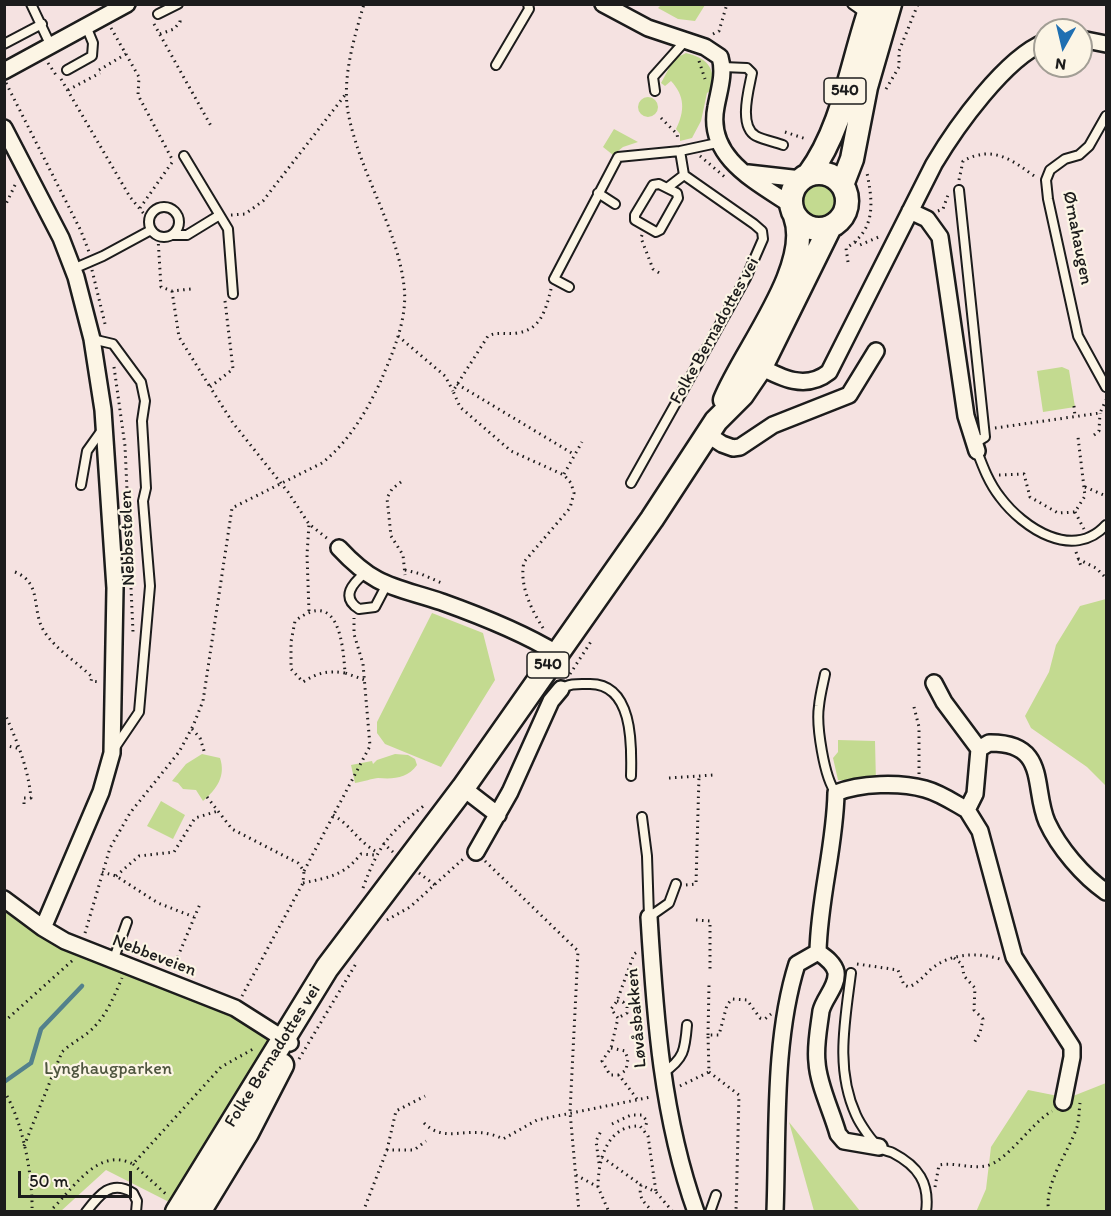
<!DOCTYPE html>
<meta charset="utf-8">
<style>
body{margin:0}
#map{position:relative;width:1111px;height:1216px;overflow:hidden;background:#f5e2e1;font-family:Itim,sans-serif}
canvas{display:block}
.frame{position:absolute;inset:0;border:6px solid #1c1c1c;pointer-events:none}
.north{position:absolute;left:1033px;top:18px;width:60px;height:60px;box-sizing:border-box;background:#fcf5e5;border:2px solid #a29e95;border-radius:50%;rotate:188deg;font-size:16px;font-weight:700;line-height:24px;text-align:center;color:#1c1c1c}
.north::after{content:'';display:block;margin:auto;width:21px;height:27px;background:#1f6fb2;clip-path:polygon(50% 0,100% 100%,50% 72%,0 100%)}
.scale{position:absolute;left:18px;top:1171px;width:114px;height:27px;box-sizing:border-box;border:3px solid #1c1c1c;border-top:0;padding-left:8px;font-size:18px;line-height:21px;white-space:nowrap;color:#1c1c1c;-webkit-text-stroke:4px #fcf5e5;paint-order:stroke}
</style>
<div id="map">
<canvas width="1111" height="1216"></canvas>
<div class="frame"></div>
<div class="north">N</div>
<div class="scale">50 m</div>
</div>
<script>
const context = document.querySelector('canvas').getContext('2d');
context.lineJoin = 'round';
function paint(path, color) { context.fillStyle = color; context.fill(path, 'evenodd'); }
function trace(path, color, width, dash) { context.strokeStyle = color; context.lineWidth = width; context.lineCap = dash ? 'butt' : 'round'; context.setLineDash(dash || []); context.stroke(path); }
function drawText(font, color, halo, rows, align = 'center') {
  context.font = font + ' Itim,sans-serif'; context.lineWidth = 4.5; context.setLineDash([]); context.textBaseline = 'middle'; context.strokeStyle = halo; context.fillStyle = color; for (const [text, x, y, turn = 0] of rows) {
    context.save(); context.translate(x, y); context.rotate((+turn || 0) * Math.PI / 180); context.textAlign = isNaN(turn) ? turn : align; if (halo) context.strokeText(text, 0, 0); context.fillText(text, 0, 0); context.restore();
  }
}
paint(new Path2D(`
 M661,5V4L705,5L695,21L678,19L658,8Z
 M686,53C706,58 715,66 713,89L707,93L701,121L692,138L680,141V134L676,129C685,111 685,96 671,81L665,86L661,83L674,59Z
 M638 107a10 10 0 1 1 20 0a10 10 0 1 1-20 0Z
 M614,129L638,142L623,147L613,155L603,147Z
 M799 201a20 20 0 1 1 40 0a20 20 0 1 1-40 0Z
 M1062,367L1069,370L1075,407L1043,412L1037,371Z
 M1106,599V786L1087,767L1031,728L1025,716L1049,672L1056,645L1080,606Z
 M432,613L483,633L495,680L441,767L385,744L377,733V722Z
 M838,740L875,741L876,783L838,780L833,758L838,752Z
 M202,754L220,758C226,776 217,789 203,801L196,790L183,789L178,783L172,781L186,764Z
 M395,754L408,755L415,759L417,765C407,779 393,779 378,778C374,778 362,782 355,783L351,765L372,761L373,764L377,760Z
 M161,801L185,815L173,839L147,826Z
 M4,899L43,928L235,1008L282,1039L231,1124L169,1202L106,1170L61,1211H5Z
 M1106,1083V1211L976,1212L986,1189L991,1147L1028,1090L1068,1098Z
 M789,1122L860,1211H814Z`), '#c3da90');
trace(new Path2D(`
 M4,1082L31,1063L41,1029L82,986`), '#53818c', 4.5);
const service = new Path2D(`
 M31,4L50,44
 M852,4L862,11
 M158,14L178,4
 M4,44L42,24
 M496,65L529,9L528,4
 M723,67L747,68L752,73C749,89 738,126 756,136C764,140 775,142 783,145
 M67,70L92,56L93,43L86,26
 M655,91L653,77L686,40
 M1106,116L1089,146L1079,155L1065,159L1050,170L1046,180L1048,199L1078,336L1106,387
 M184,156L228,229L233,294
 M667,188L677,193L678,198L660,230L656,232L635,220V215L653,185L659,184L667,188L684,175L680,151
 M959,190L985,437L975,443
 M598,193L615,204
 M149 222a15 15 0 1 1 30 0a15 15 0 1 1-30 0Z
 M172,235H187L218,216
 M73,269L103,256L151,230
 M569,287L554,279L618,157L680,151L717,143
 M92,339L113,344L141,382L145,401L142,421L146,488L143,501L150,586L139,712L114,749
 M977,451C983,467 989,483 1000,497C1023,528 1073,561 1106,525
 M631,483L746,278L763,239L762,231L754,224L684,175
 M81,485L87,451L102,430
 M365,573C353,583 340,597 359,609L375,607L386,586
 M825,674C823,684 820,695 819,706C816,725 824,778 836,793
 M561,689C569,683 579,684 588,684C633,682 632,744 631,776
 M642,817L647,856L649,917
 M649,917L669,903L676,884
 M113,961L127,922
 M851,973C845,1021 835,1069 856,1115C860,1124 872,1142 880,1148C884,1151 889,1151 893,1153C918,1166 930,1183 926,1212
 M663,1073C684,1059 685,1050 687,1025
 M86,1212C99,1195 111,1179 133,1193L137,1201L136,1212
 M710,1212L716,1195`);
const minor = new Path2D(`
 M603,4L648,28L705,47L720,57C725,74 719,90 716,107C706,157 755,181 791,205
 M1081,39L1106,44
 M4,71L127,4
 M4,128L61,238L76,277L92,339L103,410L115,588L112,753L101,792L43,928
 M748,173L801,179
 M910,211L927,219L940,237L966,416L977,451
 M753,363C778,376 804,392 829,372L934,164C956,127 1005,58 1045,42
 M707,434L722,444L733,448L740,447L773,425L849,395L876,351
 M339,548C376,588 394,586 442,602C481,616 522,632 556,653
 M934,683L944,702L979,749
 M463,788L498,815
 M967,810L980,831L1014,957L1072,1047V1057L1063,1102
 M476,852L510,792L551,701L561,689
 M4,899L43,928L65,941L235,1008L290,1043
 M649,917C655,1017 662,1117 696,1212
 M818,952C819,898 835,847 836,793C860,783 900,782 925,789C940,793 953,802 967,810L975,794L979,749L989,743C1049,742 1032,788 1047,822C1059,848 1083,876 1106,892
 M818,952C825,957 834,963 836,972C838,986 824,998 821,1011C819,1027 815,1046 817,1062C818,1084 832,1112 838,1134L844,1141L879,1147
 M775,1212C778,1132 773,1040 797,964L818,952`);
const primary = new Path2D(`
 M791 201a28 28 0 1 1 56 0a28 28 0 1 1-56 0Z
 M809,174C844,127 852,60 872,4
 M842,185L852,159L866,87L890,4
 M725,400C744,352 814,267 795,216
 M177,1212L327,968L463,788L652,519L716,421L742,395L761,367L830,227
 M199,1212L247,1133L282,1065`);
trace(service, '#1c1c1c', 12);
trace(minor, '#1c1c1c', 20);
trace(primary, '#1c1c1c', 27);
trace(new Path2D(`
 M154,24L211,126
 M111,28L139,77L138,95L172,159
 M160,34L174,29L180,22V16
 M713,34L719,31L727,4
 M699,61L705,79
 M48,63L56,75
 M99,70L126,54
 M61,79L130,197L149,220
 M6,83L81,231L89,252
 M886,89L899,67V51L918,4
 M68,90L100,73
 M661,118L677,134L678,140
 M785,132L806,139
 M700,156L726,178
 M959,180L963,161C994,144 1013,161 1037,178
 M4,208L16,183
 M140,208L173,161
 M938,211L943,209L948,195
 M231,215L245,214L263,201L345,95
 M642,235L641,238L653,269L661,274
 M158,238L161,287L172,291L191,289
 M855,242L860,245L881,236
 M848,262L846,248C876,230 873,203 867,173
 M92,270L106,328
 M172,291L179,337L210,387
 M225,301L233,369L210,387L233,423L288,492L309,524L328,539
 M398,336L445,376L453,391
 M114,367L125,446L131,578
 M457,384L575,455
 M1074,406L1075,417
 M995,428L1100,413L1106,400
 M1094,435L1099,431L1100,413
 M564,474L582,442
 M999,475L1024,474L1030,497L1058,513L1075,512L1085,496L1078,437
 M401,482L392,489L387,498L391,536L403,555L405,575
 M1085,487L1106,496
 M1075,512L1084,529
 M1076,552L1082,569
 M1078,559L1096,568L1106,578
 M405,570L421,574L444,584
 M15,572C43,583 31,611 44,631C55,649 77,662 92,677L91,681L100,682
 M131,588L133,632
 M309,611L307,555L309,524
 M543,628C531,609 519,585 524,562L570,508L574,493L571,483L564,475L511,451L460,407L453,391L488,336C498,331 507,335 517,333C541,330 546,309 551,289
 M345,673C328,670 317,673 303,682L291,669V642L295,621C338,588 343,642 345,673L365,680
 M570,674L592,640
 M914,707L919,727V774
 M4,712C17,741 28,767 31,798H24V805
 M192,729L200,738L205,754
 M4,745L21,749
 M669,778L714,775
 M207,797L232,829L298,863L304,871L303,883L242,996
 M333,815C351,825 358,842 377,852
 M383,843L393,852
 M485,861L578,951L570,1112L579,1212
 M304,871L370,746L363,664L354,634V618
 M102,872L116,876L158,903L194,917
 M419,873L435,885
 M116,876L139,856L174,852L195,818L218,811
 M303,883C330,877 343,876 361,854L375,855
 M686,885L696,884L699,776
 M363,888C379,844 389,833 426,804
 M387,920L410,907L463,859
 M696,920L710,921V973
 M85,933L110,848L130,813L179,752L193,726L203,701L232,508L322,463C348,443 369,408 382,378C394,350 408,317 404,286C397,226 359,172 348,112C342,78 354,38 364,4
 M954,958L962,964L964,976L975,988L974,1010L983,1019L980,1033L974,1043
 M857,964L898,970L904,985L909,987C918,983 924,976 931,969C951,953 977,952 1000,959
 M173,968L200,904
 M617,1001L623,1002L627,1007V1013L618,1018
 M4,1022L74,959
 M708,1035L709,985
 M611,1048L625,1051L628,1059L626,1070L619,1075
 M299,1059L357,962
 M709,1072L739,1095L736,1212
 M680,1086L709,1072L708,1035H719L727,1005L732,999L747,1000L760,1018L765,1019L771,1014
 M4,1091C23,1121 33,1177 32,1212
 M637,1099L619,1075H610L602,1061L611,1048L618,1018L611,1009L617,1001L634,954L637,952
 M424,1123C447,1146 470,1122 503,1139L537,1120L651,1097
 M612,1124L631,1115H642L647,1121L645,1129
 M24,1146L62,1052C72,1042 87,1036 96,1025C108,1012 115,994 122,978
 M387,1150L396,1111L425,1096
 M602,1157L641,1185
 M599,1163L596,1141L601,1131
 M133,1164L167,1195
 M576,1175L598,1187L609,1212
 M598,1187C598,1160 607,1125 640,1126L648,1136L656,1192
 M935,1187L939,1165C955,1162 970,1169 986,1166C1008,1161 1031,1123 1052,1111
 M49,1212C73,1190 97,1146 133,1164L221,1067L255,1048
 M363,1212L387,1150H414L426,1141
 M653,1212C644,1202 638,1198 641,1185L656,1192L673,1212
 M1049,1212C1043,1185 1068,1153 1077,1127C1079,1120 1079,1111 1080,1103`), '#1c1c1c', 3, [1.5, 4.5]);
trace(service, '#fcf5e5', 8);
trace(minor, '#fcf5e5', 15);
trace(primary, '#fcf5e5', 22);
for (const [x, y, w] of [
 [845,91,42],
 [548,665,42]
]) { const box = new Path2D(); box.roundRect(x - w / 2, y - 13, w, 26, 4.5); context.fillStyle = '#fcf5e5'; context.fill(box); trace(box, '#1c1c1c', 1.5); }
drawText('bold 16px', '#1c1c1c', null, [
 ["540",845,91],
 ["540",548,665]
]);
drawText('18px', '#1c1c1c', '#fcf5e5', [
 ["Ørnahaugen",1077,238,79],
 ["Folke Bernadottes vei",715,331,-61],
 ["Nebbestølen",128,538,-92],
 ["Nebbeveien",154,956,21],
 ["Løvåsbakken",637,1018,-95],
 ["Folke Bernadottes vei",273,1056,-58]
]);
drawText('18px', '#4e553f', '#fcf5e5', [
 ["Lynghaugparken",108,1069]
]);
</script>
